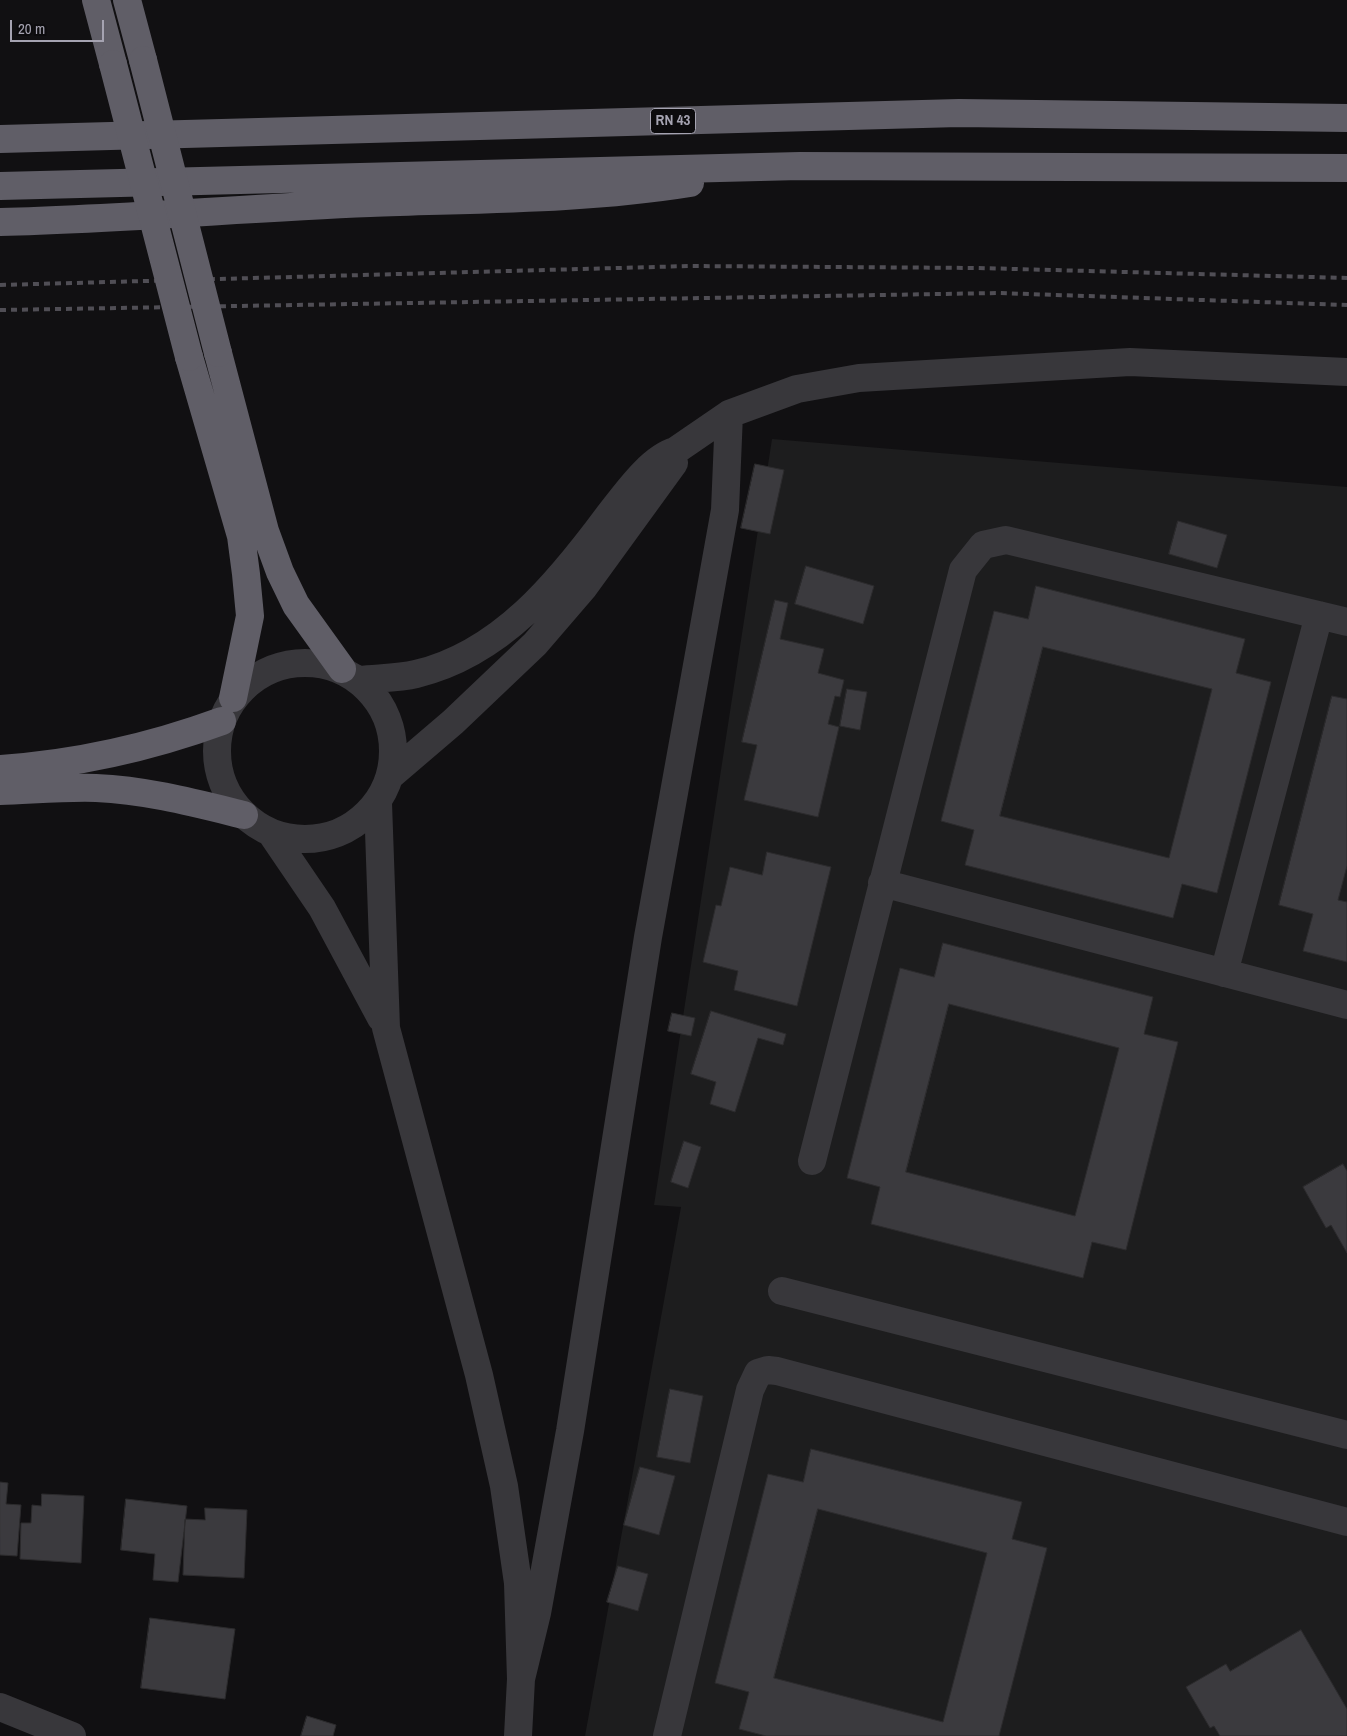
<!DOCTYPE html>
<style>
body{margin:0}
#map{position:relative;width:1347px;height:1736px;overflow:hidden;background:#111012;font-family:"Archivo Narrow",sans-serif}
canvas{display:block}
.scale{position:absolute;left:10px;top:20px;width:94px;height:22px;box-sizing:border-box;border:2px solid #a5a3b1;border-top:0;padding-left:6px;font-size:15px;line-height:18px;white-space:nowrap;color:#a5a3b1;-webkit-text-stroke:4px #0c0b0d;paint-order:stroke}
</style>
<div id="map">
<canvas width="1347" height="1736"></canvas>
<div class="scale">20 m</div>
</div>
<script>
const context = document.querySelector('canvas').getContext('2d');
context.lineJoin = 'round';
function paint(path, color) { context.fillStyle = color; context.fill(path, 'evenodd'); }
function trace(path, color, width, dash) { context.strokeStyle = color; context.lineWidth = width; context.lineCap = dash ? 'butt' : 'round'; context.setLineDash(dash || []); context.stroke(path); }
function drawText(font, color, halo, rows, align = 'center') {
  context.font = font + ' "Archivo Narrow",sans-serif'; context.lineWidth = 4.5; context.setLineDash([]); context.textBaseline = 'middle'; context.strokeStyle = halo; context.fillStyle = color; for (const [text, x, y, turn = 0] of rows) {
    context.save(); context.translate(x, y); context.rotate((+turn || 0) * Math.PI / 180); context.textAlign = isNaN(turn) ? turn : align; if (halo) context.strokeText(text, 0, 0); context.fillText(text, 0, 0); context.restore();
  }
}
paint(new Path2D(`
 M772,439L1347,487V1736H585L681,1207L654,1205Z`), '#1d1d1e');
const building = new Path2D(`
 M755,464L784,470L770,534L741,528Z
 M1178,521L1227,535L1217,568L1169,554Z
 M806,566L874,586L863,624L795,604Z
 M1036,586L1245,639L1236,673L1271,682L1217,893L1182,884L1173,918L965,865L974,830L941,821L994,611L1028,619ZM1043,647L1212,689L1169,858L1000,816Z
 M775,600L788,603L780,639L824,649L818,673L844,680L840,697L835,696L828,724L839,727L818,817L744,800L757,745L742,742Z
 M847,689L867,692L860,730L840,726Z
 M1332,696L1347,699V866L1338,900L1347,902V962L1303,951L1313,914L1279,905Z
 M767,852L831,867L797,1006L734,990L738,971L703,962L716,905L721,906L730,867L762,875Z
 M943,943L1153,997L1144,1034L1178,1042L1126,1250L1092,1242L1083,1278L871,1224L880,1187L847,1178L900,968L934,977ZM949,1004L1119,1048L1075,1216L906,1172Z
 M711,1011L786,1034L783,1045L758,1038L735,1112L710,1104L716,1082L691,1074Z
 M672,1013L695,1018L691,1036L668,1031Z
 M684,1141L701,1147L688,1188L671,1182Z
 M1343,1164L1347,1171V1253L1331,1225L1326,1228L1303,1187Z
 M670,1389L703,1396L690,1463L657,1457Z
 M811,1449L1022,1502L1012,1539L1047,1548L999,1736H766L739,1729L749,1692L715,1683L768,1474L803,1482ZM818,1509L987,1553L943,1722L774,1678Z
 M640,1467L675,1476L659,1535L624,1525Z
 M0,1482L8,1483L6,1504L21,1505L17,1556L0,1555Z
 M42,1494L84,1496L81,1563L20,1559L21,1523H31L32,1505L41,1506Z
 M126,1499L187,1506L178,1582L153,1580L155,1554L121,1550Z
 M205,1508L247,1510L244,1578L183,1575L185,1519L205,1520Z
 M618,1566L648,1574L638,1611L607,1602Z
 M150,1618L235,1629L225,1699L141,1688Z
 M1301,1630L1347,1709V1736H1220L1214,1726L1210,1728L1186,1687L1226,1664L1230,1671Z
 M307,1716L336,1725L333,1736H301Z`);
paint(building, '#3b3a3e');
trace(building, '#2c2b2d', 1);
trace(new Path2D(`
 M217 751a88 88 0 1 1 176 0a88 88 0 1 1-176 0Z
 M360,680C378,678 399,678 416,674C501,654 559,582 608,516C624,496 650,458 675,451L729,414L797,389L859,378L1130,362L1347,372
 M391,775L453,722L535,644L584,587L674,463
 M378,803L386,1028L479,1375L504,1486L518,1583L521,1679L518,1736
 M271,833L322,908L381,1018
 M882,883L1347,1005
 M1224,973L1319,615
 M812,1161L963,570L983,545L1006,540L1347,622
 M782,1291L1347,1435
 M521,1679L537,1613L570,1431L648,937L725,510L729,414
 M0,1707L72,1736
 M667,1736L750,1390L758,1373L768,1370L777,1371L1347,1522`), '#38373b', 28);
trace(new Path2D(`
 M96,0L113,64
 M127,0L143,60
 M0,139L959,113L1347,118
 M0,186L800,166L1347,168
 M0,222C123,219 246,208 370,203C477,199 584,200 690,183
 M218,353L265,531L280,572L296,605L342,669
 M189,357L241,536L246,574L250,616L233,698
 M0,769C76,764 151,747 222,721
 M0,791C32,790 64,787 96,788C146,790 195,803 244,815`), '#605e67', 28);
trace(new Path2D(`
 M0,285L690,266L978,268L1347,278
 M0,310L999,293L1347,305`), '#504e55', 4, [6, 5]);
trace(new Path2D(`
 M143,60L218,353
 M113,64L189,357`), '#605e67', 28);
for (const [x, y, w] of [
 [673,121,45]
]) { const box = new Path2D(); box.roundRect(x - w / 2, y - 12.5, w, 25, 4); context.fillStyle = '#0c0b0d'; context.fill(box); trace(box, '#a5a3b1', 1); }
drawText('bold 15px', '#a5a3b1', null, [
 ["RN 43",673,121]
]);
</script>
